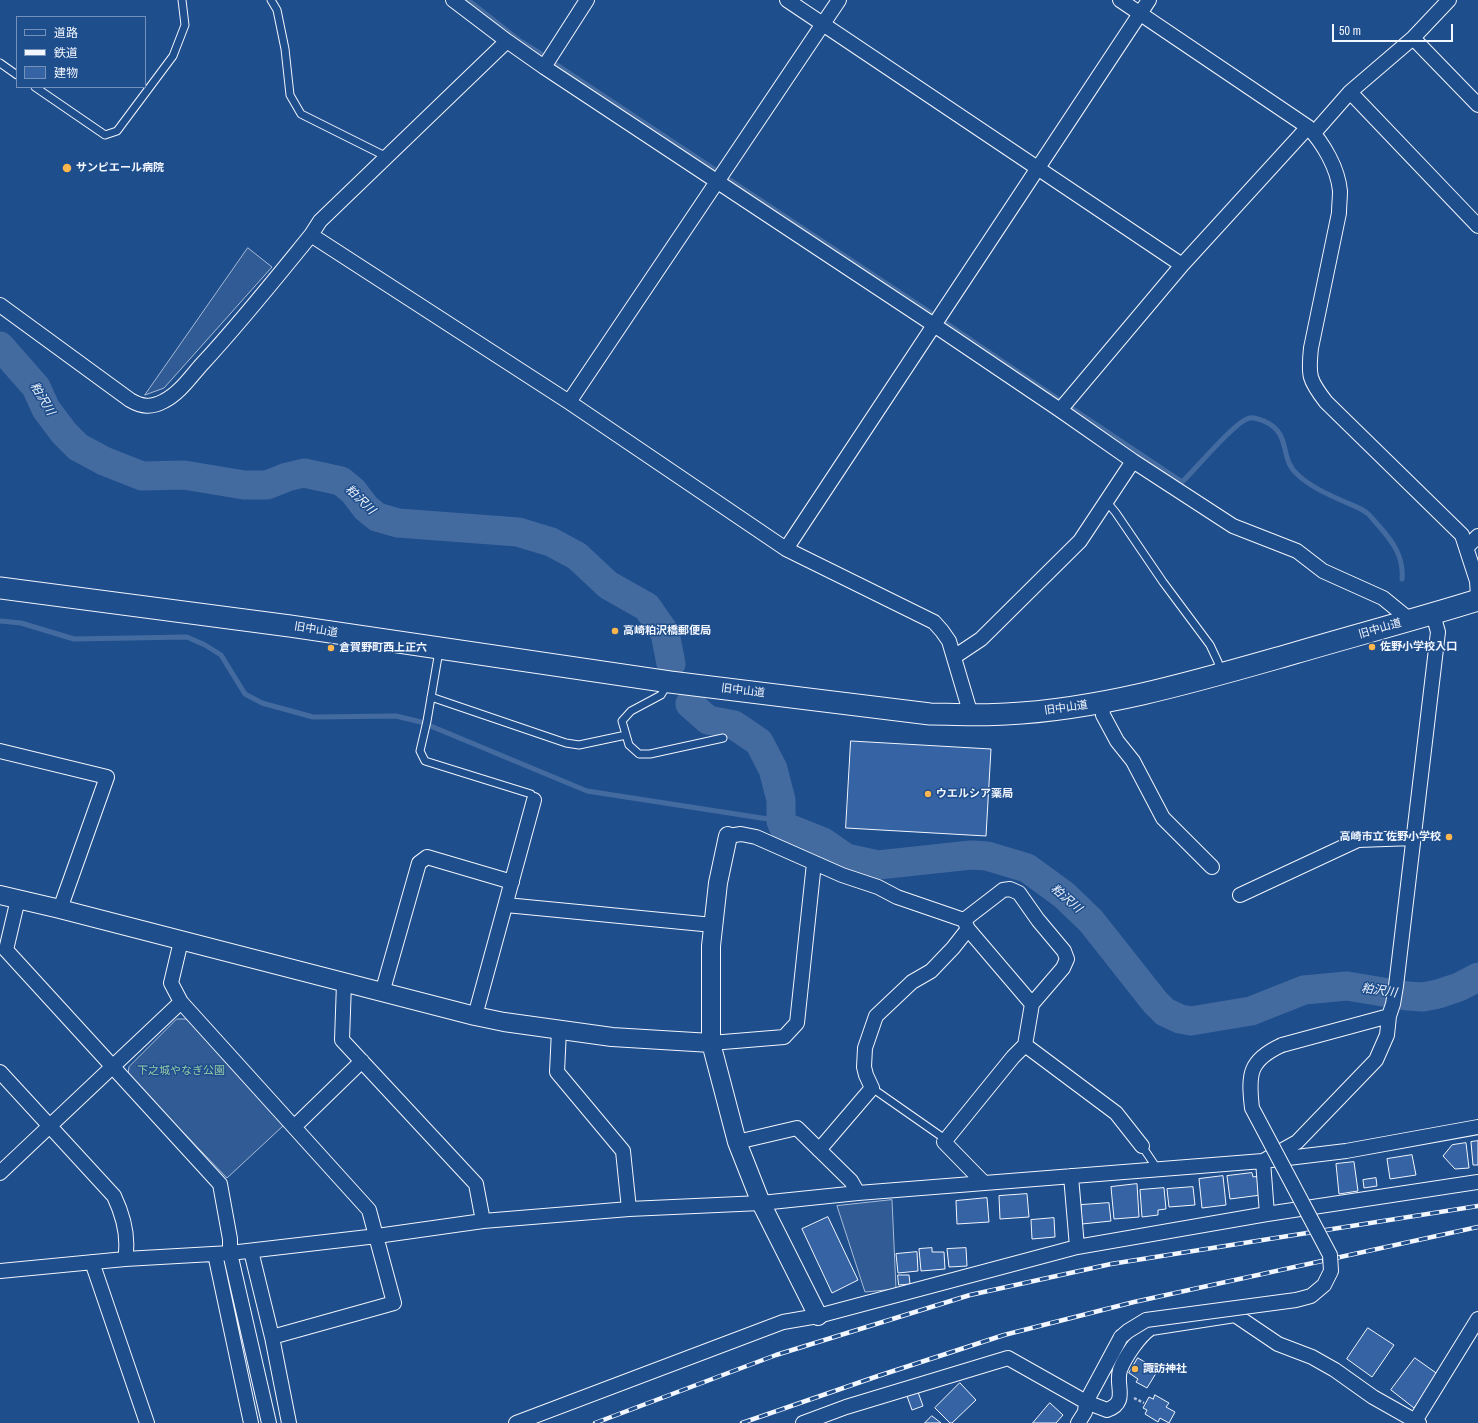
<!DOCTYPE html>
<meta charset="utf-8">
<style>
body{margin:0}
#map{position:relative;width:1478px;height:1423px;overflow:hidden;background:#1f4e8c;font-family:"Archivo Narrow","Noto Sans JP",sans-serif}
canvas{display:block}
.legend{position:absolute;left:16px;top:16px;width:130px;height:72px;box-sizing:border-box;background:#1f4e8c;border:1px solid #7391ba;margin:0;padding:5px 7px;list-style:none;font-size:12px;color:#f2f6ff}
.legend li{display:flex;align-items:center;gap:8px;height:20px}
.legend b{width:20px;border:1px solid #7391ba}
.scale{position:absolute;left:1332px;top:24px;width:121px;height:18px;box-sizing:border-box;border:2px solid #f2f6ff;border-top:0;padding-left:5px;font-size:12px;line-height:14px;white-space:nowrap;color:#f2f6ff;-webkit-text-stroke:3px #1f4e8c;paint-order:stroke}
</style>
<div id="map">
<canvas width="1478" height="1423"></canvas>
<ul class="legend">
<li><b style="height:5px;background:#1f4e8c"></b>道路</li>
<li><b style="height:5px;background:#f2f6ff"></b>鉄道</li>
<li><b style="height:11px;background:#3563a3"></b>建物</li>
</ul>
<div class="scale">50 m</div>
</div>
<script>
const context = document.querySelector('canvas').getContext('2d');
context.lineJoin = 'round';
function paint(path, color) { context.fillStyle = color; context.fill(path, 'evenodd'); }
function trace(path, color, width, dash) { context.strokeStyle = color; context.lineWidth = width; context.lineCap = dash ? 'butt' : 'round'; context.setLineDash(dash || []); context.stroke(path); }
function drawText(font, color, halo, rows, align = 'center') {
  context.font = font + ' "Archivo Narrow","Noto Sans JP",sans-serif'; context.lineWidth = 3; context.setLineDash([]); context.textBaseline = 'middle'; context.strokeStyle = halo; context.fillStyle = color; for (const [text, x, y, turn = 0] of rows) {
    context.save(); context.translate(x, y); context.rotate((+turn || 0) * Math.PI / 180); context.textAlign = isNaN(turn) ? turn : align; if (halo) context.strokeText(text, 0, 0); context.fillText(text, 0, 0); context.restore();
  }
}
const built = new Path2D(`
 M248,248L272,267L164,388L145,395Z
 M177,1019H187L284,1125L227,1178L128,1075L129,1067Z
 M892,1200L896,1289L865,1292L837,1206Z`);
paint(built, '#305b95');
trace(built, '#a8bbd7', 1);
trace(new Path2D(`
 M468,0L520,41L541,54
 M557,65L714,169
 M730,180L931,313
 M946,323L1058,399
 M1073,409L1182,482C1195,470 1236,420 1250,418C1255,417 1260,420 1264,421C1293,434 1278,458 1298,475C1311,487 1329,495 1345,502C1352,505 1361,508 1367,513C1371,516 1375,522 1379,526C1393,542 1404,557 1402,579
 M0,621L21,623L74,639L187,637L205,645L221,655L245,694L262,703L313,717L396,716L421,722L587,791L781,821`), '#446ba0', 5);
trace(new Path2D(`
 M0,346L36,387L46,409L64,433L78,447L104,461L142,476L184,475L244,485H267L287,477L304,473L341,481L353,491L366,508L377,517L398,523L518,532L551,542L577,556L608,585L647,607L665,633L671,664
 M690,704L708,720L734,725L759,742L773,769L781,800V821L783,826L823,842L846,858L878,865L971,855L987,856L1027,868L1064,895L1091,921L1155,1002L1165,1012L1180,1019L1191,1021L1251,1011L1304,990L1347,986L1407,996L1423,997L1438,994L1459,987L1478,977`), '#446ba0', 29);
const building = new Path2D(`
 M851,741L991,749L986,836L846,828Z
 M1478,1141V1165H1473L1471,1142Z
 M1466,1143L1469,1168L1455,1169L1443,1156L1452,1145Z
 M1412,1155L1416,1175L1390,1179L1387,1159Z
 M1354,1162L1358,1191L1339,1194L1336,1164Z
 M1252,1173L1253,1177L1259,1176L1261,1195L1230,1199L1227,1176Z
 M1223,1176L1226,1205L1202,1208L1199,1179Z
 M1376,1178L1377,1186L1364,1188L1363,1180Z
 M1137,1184L1139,1217L1114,1219L1111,1187Z
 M1193,1187L1195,1205L1169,1207L1167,1189Z
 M1164,1188L1166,1209L1158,1210V1215L1142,1217L1140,1190Z
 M1027,1194L1029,1217L1000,1219L999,1196Z
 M987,1198L989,1222L957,1224L956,1201Z
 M1109,1203L1111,1221L1082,1224L1081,1205Z
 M828,1217L858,1280L832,1293L802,1229Z
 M1054,1218L1055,1237L1032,1239L1031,1220Z
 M932,1248V1252H944L945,1269L921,1271L919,1249Z
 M966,1248L967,1266L949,1267L947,1249Z
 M917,1252L918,1271L898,1273L896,1254Z
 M898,1275H909L910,1284L899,1285Z
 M1368,1328L1394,1345L1372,1377L1347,1359Z
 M1138,1358L1158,1370L1147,1388L1136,1382L1138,1379L1129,1373Z
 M1415,1358L1439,1375L1414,1408L1391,1390Z
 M960,1383L976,1400L952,1423H950L935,1408Z
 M918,1392L923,1406L912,1410L907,1396Z
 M1155,1395L1169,1403L1166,1407L1175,1412L1169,1423L1160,1418L1158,1422L1145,1414L1147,1410L1143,1408L1149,1397L1153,1399Z
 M1050,1403L1063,1415L1056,1423H1033Z
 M932,1416L941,1423H925Z`);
paint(building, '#3563a3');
trace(building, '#f2f6ff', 1);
const service = new Path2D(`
 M271,0L277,10L285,49L290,95L301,114L387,157
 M0,63L17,75
 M35,87L105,135L117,131L173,56L185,25L182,0
 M1107,502L1116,513L1163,582L1210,645L1218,662L1220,672
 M439,651L427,721L420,751L425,761L531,794L534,800
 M667,685L661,695L631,711L622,721L629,745L639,754H650L723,738
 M431,697L566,743L579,745L626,735
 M872,1088L945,1139
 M1142,1146L1158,1170`);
const minor = new Path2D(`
 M453,0L507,41L544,67L934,325L1060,410L1133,461L1233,526L1297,551L1323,571L1383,598L1410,620
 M787,0L1182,265
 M1120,0L1308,127C1323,143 1338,168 1340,191C1340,198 1339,206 1339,213L1311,348C1308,376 1309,380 1326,402L1462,535L1477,581L1478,596
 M1413,38L1478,105
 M544,67L587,0
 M1350,92L1478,226
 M1314,133L1350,92L1413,38L1449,0
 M311,235L569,402L786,549L934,622L942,631L949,641L971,715
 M0,305L130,400C142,407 151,408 164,401C180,393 191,376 203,363C241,322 276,278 311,235L320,221L507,41
 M569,402L839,0
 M1060,410L1182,265L1308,127
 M1467,547L1478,536
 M786,549L1149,0
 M954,657L981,639L1080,541L1133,461
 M1102,703L1103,715L1117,741L1133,761L1163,818L1212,867
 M0,751L107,777L60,909
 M728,836L741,834L756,837L842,875L878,887L897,897L964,920
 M1240,895L1358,840L1414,838
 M18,899L6,950L220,1184L230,1239V1253L269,1423
 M506,905L713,925
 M181,941L171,983L181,1002L369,1210L394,1303L272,1337
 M344,983L342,1040L476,1184L483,1221
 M382,993L419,863L427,857L512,882
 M475,1016L534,800
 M559,1030L557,1072L623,1151L629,1209
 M711,1043L784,1037L797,1023L814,863
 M1025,1045L1116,1113L1142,1146
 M1282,1045L1389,1016
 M0,1072L114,1196C123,1215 129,1238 125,1259
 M294,1127L362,1061
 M737,1142L797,1128L851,1181L858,1193
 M819,1150L872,1088L866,1075L864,1067L865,1048L876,1016L912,982L931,971L953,948L968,929
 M0,1173L181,1002
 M1071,1176L1077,1247
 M984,1183L944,1142L1013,1057L1025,1045L1032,1004L1063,968L1067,959L1064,951L1038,920L1019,893L1010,889L1003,890L964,920L968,929L1032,1004
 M1267,1214L1263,1161L1297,1142L1376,1060L1387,1035L1389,1016L1393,1004L1396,986L1438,632L1433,614
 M251,1251L272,1337L289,1423
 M215,1254L251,1423
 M92,1262L147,1423
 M0,1271L125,1259L230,1253L377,1236L483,1221L629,1209L761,1203L858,1193L1263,1161L1346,1151L1478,1127
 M516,1423L783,1322L818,1316L1077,1247L1267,1214L1478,1182
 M803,1423L846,1407L1008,1358L1086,1402L1107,1410C1129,1402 1115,1386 1120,1370C1125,1357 1139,1336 1151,1328L1235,1315L1278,1344L1312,1357L1335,1370L1373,1397L1419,1423
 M1078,1423L1085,1412L1086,1402L1121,1337
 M1412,1423L1415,1421L1478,1319`);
const tertiary = new Path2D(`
 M728,836L718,883L711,946V1043L737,1142L761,1203L818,1316
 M0,895L60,909L475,1016L504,1022L612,1037L711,1043`);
const secondary = new Path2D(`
 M0,588L290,626L670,682L930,714C955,714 980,716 1006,714C1104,709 1200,680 1295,653C1356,635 1417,619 1478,600`);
trace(service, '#f2f6ff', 9);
trace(minor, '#f2f6ff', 16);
trace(tertiary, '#f2f6ff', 20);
trace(secondary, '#f2f6ff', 23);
trace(new Path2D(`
 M1134,1398L1144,1403`), '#b3c4dc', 2.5, [3, 2]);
trace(service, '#1f4e8c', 7);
trace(minor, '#1f4e8c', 14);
trace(tertiary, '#1f4e8c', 18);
trace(secondary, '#1f4e8c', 21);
const rail = new Path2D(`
 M595,1423L776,1355L970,1295L1111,1264L1478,1206
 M742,1423L878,1376L1004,1335L1134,1302L1478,1227`);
trace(rail, '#f2f6ff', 4.5);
trace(rail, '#1f4e8c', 3, [9]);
const minorBridge = new Path2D(`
 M1121,1337L1128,1331L1146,1320L1296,1300L1311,1296L1324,1285L1331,1271L1330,1255L1252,1108C1248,1074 1249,1060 1282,1045`);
trace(minorBridge, '#f2f6ff', 16, []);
trace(minorBridge, '#1f4e8c', 14);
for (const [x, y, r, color] of [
 [67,168,5,"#ffb74d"],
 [615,631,4,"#ffb74d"],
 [1372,647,4,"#ffb74d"],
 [331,648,4,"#ffb74d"],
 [928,794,4,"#ffb74d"],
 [1449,837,4,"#ffb74d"],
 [1135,1369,4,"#ffb74d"]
]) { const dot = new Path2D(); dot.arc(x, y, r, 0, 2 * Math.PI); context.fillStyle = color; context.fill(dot); trace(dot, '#1f4e8c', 1.5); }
drawText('bold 11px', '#f2f6ff', '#1f4e8c', [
 ["サンピエール病院",76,168],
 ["高崎粕沢橋郵便局",623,631],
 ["佐野小学校入口",1380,647],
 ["倉賀野町西上正六",339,648],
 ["ウエルシア薬局",936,794],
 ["高崎市立 佐野小学校",1441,837,"right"],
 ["諏訪神社",1143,1369]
], 'left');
drawText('11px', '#f2f6ff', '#1f4e8c', [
 ["旧中山道",1380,629,-16],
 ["旧中山道",316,630,9],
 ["旧中山道",743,691,7],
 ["旧中山道",1066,708,-8]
]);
drawText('11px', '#97c8a6', '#1f4e8c', [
 ["下之城やなぎ公園",181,1071]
]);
drawText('italic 12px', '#f2f6ff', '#1f4e8c', [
 ["粕沢川",42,399,59],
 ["粕沢川",360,500,44],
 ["粕沢川",1066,899,41],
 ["粕沢川",1379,991,8]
]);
</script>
